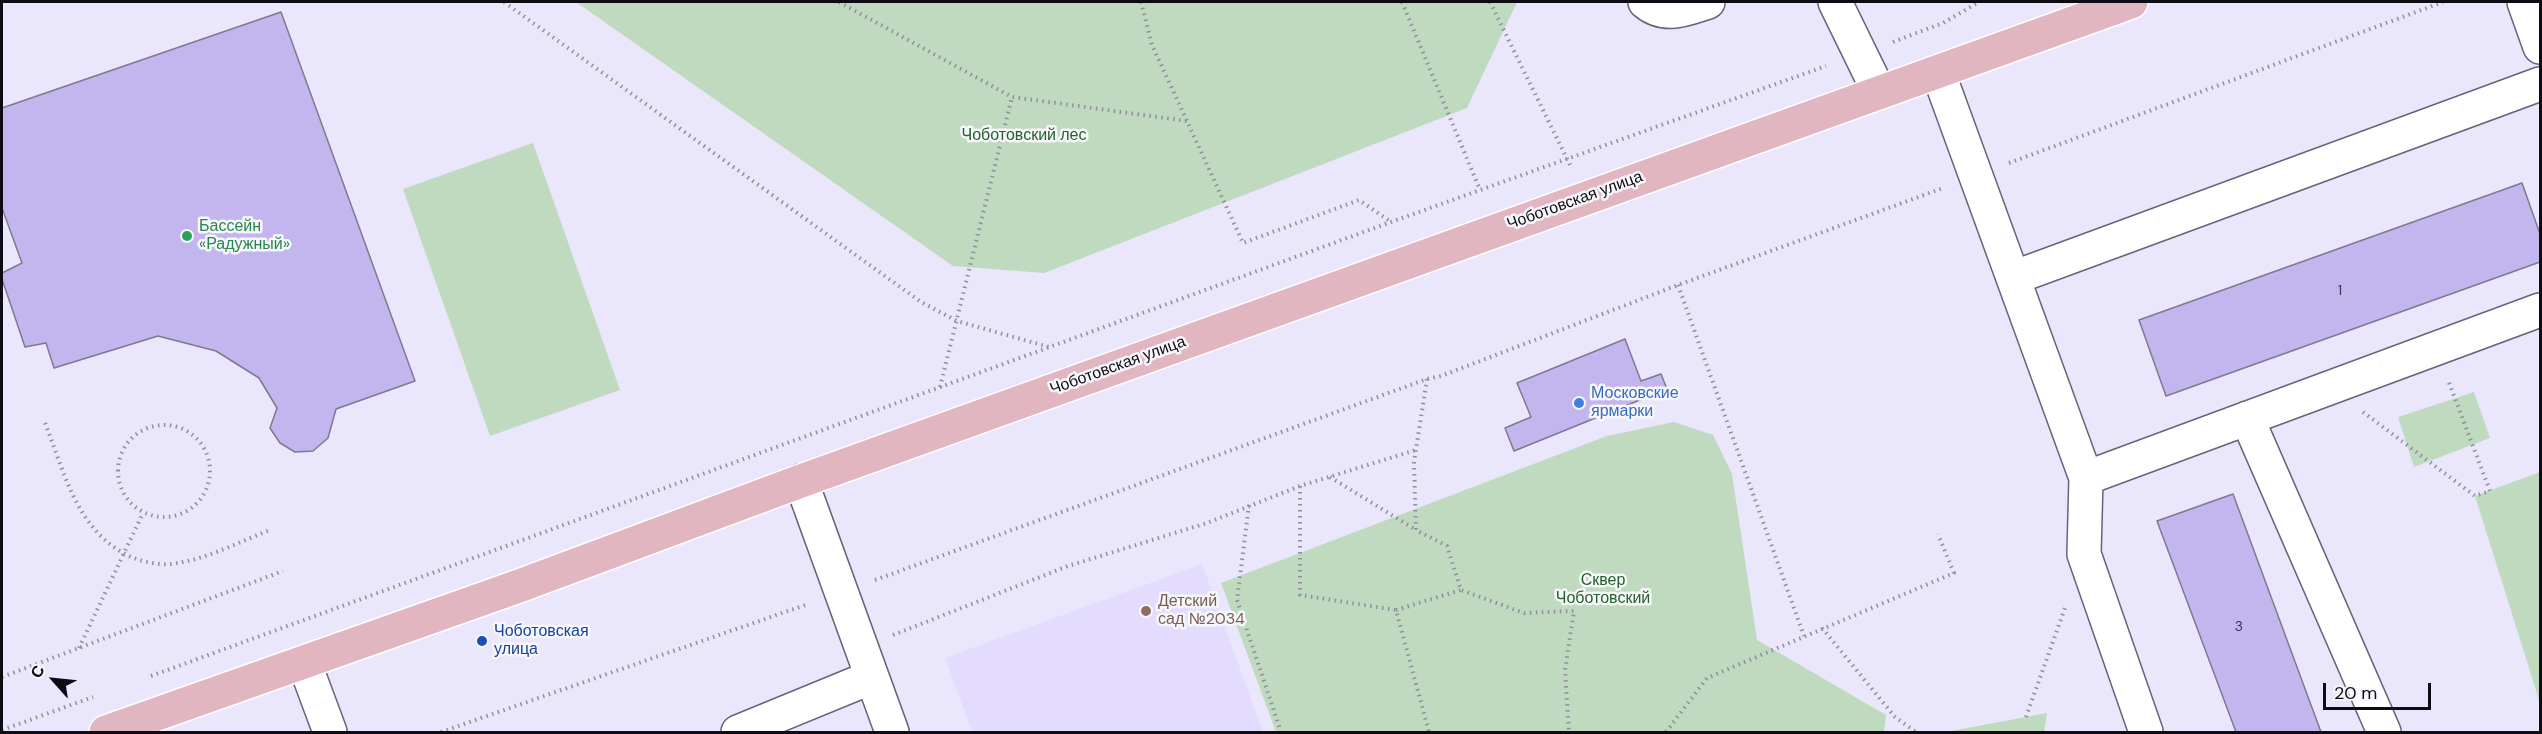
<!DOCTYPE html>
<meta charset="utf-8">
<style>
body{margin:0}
#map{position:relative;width:2542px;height:734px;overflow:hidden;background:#eae6fb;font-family:"DM Sans",sans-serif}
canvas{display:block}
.frame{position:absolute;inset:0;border:3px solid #0d0b13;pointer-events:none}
.north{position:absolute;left:24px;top:650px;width:60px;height:60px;-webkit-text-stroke:4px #f7f6fb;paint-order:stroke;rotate:297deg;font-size:16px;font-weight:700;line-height:24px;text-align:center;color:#0d0b13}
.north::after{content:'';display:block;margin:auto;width:21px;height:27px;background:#0d0b13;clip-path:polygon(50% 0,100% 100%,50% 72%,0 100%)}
.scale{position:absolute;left:2323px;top:683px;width:108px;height:27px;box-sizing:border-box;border:3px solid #0d0b13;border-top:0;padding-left:8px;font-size:18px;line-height:21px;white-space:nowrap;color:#0d0b13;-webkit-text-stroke:4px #f7f6fb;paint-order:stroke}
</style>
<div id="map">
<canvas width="2542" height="734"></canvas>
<div class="frame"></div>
<div class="north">С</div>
<div class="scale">20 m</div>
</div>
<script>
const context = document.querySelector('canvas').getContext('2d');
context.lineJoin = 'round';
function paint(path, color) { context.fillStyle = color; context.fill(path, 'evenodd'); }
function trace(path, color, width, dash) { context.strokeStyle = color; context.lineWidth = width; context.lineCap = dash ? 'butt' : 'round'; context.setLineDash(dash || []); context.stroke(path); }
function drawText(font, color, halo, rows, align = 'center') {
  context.font = font + ' "DM Sans",sans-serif'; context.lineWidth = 5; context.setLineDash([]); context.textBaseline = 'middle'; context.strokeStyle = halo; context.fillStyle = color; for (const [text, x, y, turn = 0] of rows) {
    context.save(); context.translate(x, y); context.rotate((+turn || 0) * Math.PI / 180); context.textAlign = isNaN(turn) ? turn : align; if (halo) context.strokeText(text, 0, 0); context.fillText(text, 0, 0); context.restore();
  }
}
paint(new Path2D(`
 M1202,564L1263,732H972L945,658Z`), '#e4dcfe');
paint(new Path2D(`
 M576,2H1517L1467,108L1044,273L953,266Z
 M533,143L620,390L490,436L403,189Z
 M2474,392L2490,438L2414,467L2398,417Z
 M1674,422L1713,435L1732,474L1757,640L1886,715L1884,732H1276L1221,583L1607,436Z
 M2540,472V703L2475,496Z
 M2047,713L2044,732H1946Z`), '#bfdabf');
const building = new Path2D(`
 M281,12L415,381L336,409L328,438L313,451L295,452L280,443L270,428L277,408L259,378L216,351L158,336L54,368L46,343L25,347L2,279V273L22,263L2,208V108Z
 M2522,183L2540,234V262L2166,396L2139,320Z
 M1625,339L1641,381L1661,374L1667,389L1514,451L1505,428L1531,417L1517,383Z
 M2233,494L2321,732H2236L2157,521Z`);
paint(building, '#c3b5ed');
trace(building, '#7f7990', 1.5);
const minor = new Path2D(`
 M1645,2C1665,19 1686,9 1708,2
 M1835,2L1879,92
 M2524,2L2540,47
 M1938,72L2086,478L2540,310
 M2013,278L2540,84
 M2247,418L2384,732
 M2086,478L2084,554L2146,732
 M801,481L892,732
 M304,662L330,732
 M738,732L872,677`);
const major = new Path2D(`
 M106,732L519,586L801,481L2131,2`);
trace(minor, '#686379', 36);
trace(major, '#fff', 36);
trace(new Path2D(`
 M504,2L921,302L957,321L1049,347
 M839,2L1012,97L1187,121
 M1141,2L1152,45L1243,243L1359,200L1391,222
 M1402,2L1480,190
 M1490,2L1571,167
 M1893,42L1943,23L1979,2
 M2009,163L2443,2
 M1678,285L1804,636
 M1427,379L1414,462L1416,530L1447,546L1461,590L1524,613L1574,611L1565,670L1569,732
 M940,387L1012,97
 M2363,412L2475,496L2490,491L2448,380
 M45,423C65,474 77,532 131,557C143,562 158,565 171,564C205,560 239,542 270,530
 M118 471a46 46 0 1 1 92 0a46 46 0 1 1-92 0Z
 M1330,477L1416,530
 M1300,486V595L1396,610L1429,732
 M1249,505L1237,600L1281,732
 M875,580L1427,379L1441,376L1678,285L1943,188
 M1396,610L1461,590
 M1822,628L1895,717L1916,732
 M893,635L1068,566L1207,523L1300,486L1416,450
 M79,648L143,513
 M151,676L1391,222L1826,66
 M2,677L283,571
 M2026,717L2065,608
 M2,730L93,697
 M441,732L808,604
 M1666,732L1707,678L1954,573L1938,534`), '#918e9e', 4, [1.5, 4.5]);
trace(minor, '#fff', 33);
trace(major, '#e2b6c1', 33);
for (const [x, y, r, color] of [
 [187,236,6,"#2e9e5b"],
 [1579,403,6,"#3f7fe0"],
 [1146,611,6,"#8d6e63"],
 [482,641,6,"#1a4fb4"]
]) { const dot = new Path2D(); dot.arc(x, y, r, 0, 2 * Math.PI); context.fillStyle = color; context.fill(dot); trace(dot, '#f7f6fb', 2); }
drawText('14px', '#3a364a', null, [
 ["1",2340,291],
 ["3",2239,627]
]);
drawText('16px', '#23622a', '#f7f6fb', [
 ["Чоботовский лес",1024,136],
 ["Сквер",1603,581],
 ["Чоботовский",1603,599]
]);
drawText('16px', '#0d0b13', '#f7f6fb', [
 ["Чоботовская улица",1575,201,-20],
 ["Чоботовская улица",1118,366,-20]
]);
drawText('16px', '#27864d', '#f7f6fb', [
 ["Бассейн",199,227],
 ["«Радужный»",199,245]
], 'left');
drawText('16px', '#366cbe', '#f7f6fb', [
 ["Московские",1591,394],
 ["ярмарки",1591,412]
], 'left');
drawText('16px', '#785e54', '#f7f6fb', [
 ["Детский",1158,602],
 ["сад №2034",1158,620]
], 'left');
drawText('16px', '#164399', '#f7f6fb', [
 ["Чоботовская",494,632],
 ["улица",494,650]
], 'left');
</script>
